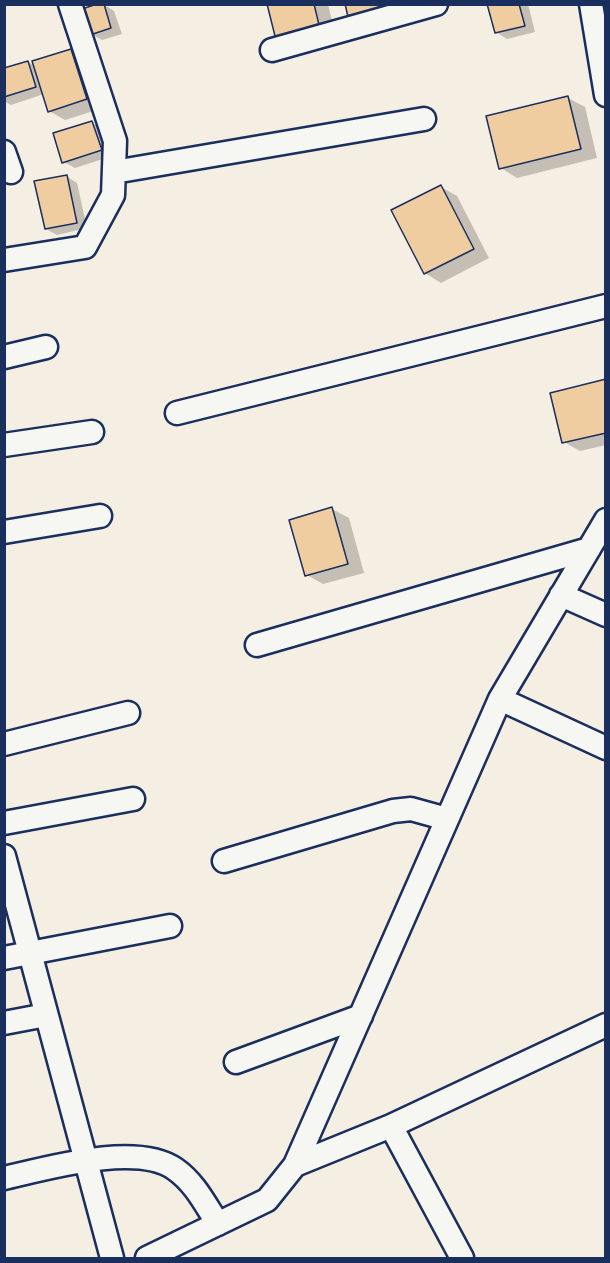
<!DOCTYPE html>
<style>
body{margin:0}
#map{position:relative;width:610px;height:1263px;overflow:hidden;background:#f5eee2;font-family:Sriracha,sans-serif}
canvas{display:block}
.frame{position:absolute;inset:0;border:6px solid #1b2f5e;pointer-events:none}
</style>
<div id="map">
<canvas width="610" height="1263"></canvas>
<div class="frame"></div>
</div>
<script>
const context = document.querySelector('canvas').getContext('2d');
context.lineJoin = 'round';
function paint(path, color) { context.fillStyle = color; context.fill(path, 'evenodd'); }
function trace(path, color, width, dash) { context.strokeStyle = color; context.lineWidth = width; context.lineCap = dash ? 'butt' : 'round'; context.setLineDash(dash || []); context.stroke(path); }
paint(new Path2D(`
 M103,4L114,11L122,34L102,40L91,34Z
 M268,4H328L336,38Z
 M489,4H528L535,32L507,39L496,32Z
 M71,50L88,60L103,108L65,120L49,111L44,94L11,105L4,101V70L28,62L35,66Z
 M568,98L585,107L597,158L517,178L501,168Z
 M92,123L103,129L112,156L75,168L64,162Z
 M66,176L77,183L87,228L57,235L46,229Z
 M441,187L457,196L489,258L441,283L425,273Z
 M606,381V445L580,451L564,442Z
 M332,509L349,518L364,573L323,584L307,575Z`), '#0003');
const building = new Path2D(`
 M97,4H104L111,28L90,35L82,9Z
 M267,4H314L320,29L276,40Z
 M345,4H398L349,21Z
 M487,4H519L525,26L495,33Z
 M71,49L87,99L48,112L32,61Z
 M28,61L36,87L4,97V68Z
 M568,96L581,149L499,169L486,116Z
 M92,121L102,150L62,163L53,133Z
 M67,175L77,223L45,229L34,181Z
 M441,185L474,249L424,274L391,210Z
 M606,379V433L562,443L550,393Z
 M332,507L348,564L305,576L289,520Z`);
paint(building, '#f0cda1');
trace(building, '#1b2f5e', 1.5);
const minor = new Path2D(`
 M591,4L606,95
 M272,50L436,4
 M4,152L11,172
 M114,172L424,119
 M4,260L85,247L113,195L115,141L70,4
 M4,357L46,347
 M177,413L606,306
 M4,445L92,432
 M4,532L100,516
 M561,595L606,615
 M257,645L589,549
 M500,699L606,748
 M4,744L128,713
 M4,823L133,799
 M4,856L112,1258
 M224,861L393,811L411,809L447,819
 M4,958L170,926
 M4,1023L46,1015
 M236,1062L361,1016
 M391,1126L606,1025
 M295,1165L391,1126L462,1258
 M4,1178C48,1168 137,1142 175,1169C195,1183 205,1204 218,1224
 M147,1258L267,1200L295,1165L500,699L606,520`);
trace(minor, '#1b2f5e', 27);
trace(minor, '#f6f6f2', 22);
</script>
